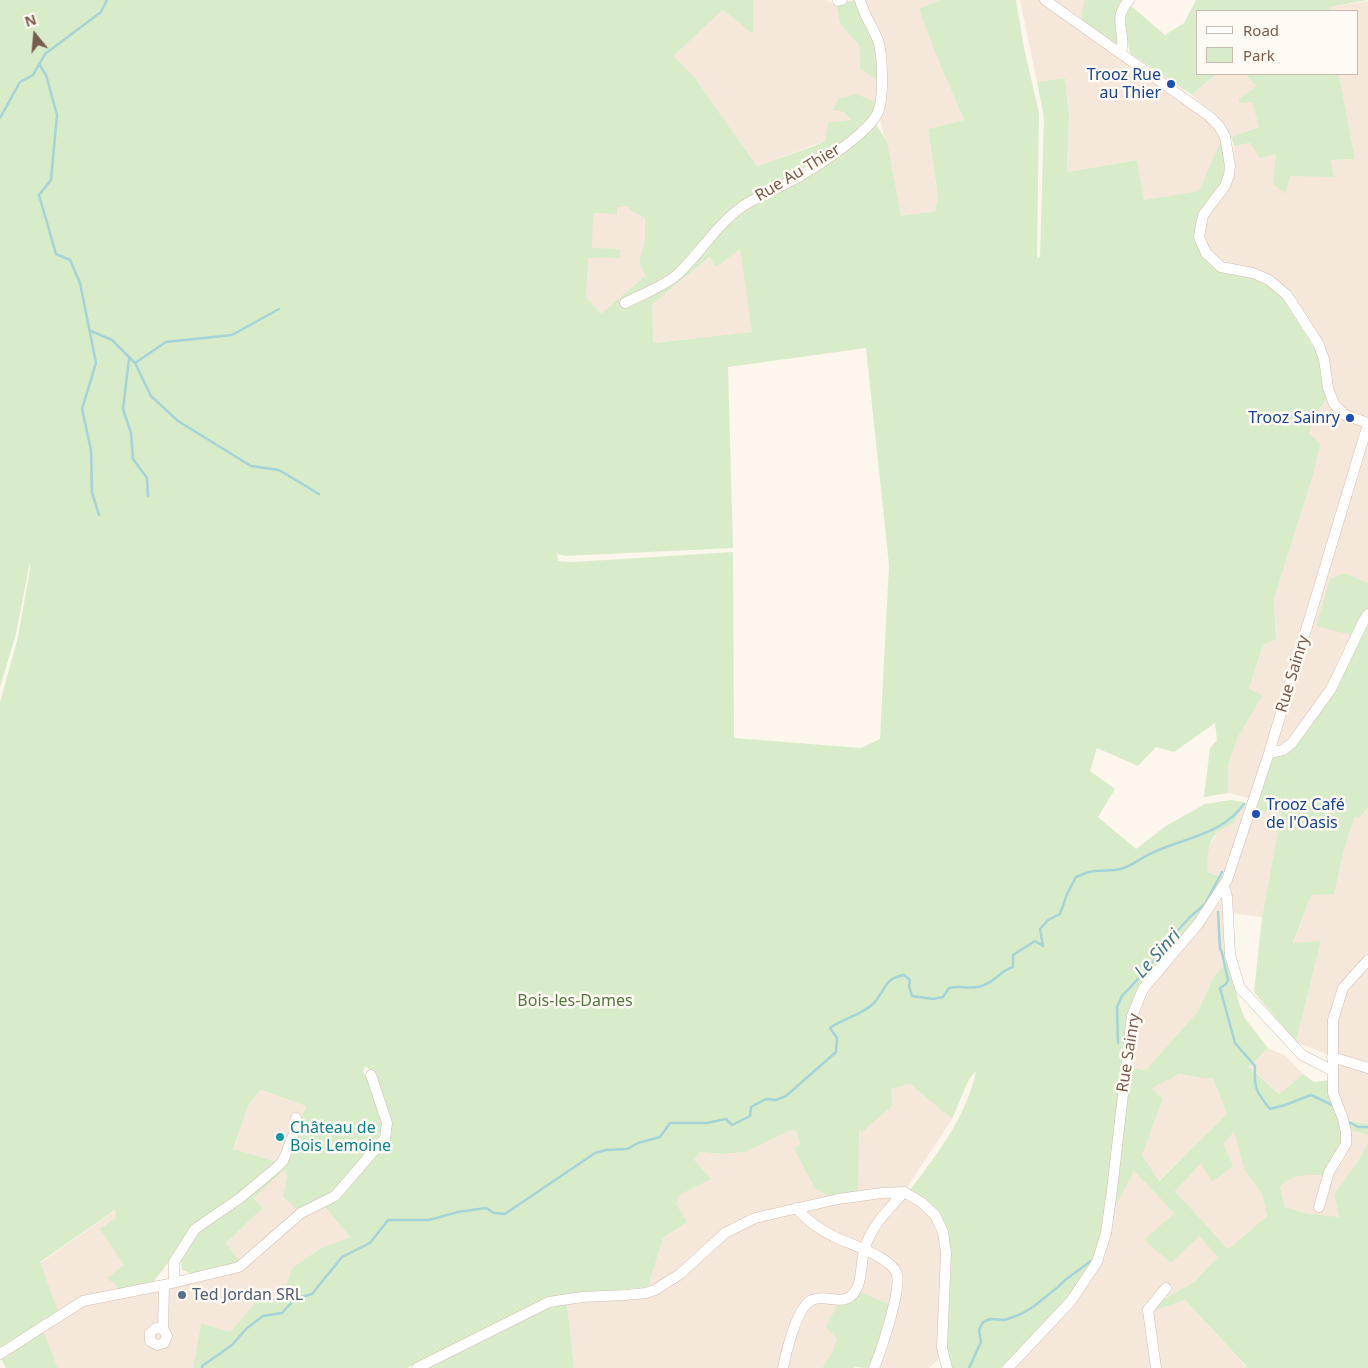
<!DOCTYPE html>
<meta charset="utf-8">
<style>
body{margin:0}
#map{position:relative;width:1368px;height:1368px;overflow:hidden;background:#fdf6ec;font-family:"Noto Sans",sans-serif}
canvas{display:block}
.legend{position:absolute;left:1196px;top:10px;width:162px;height:65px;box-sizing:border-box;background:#fffaf3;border:1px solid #cabbb1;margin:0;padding:6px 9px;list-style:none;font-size:15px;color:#7a5c4d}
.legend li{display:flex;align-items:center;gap:10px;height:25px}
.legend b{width:25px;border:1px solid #cabbb1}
.north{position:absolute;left:10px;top:10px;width:50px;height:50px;-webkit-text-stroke:4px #fffaf3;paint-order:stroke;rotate:343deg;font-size:14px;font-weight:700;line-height:20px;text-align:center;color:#7a5c4d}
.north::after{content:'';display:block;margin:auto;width:18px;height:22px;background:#7a5c4d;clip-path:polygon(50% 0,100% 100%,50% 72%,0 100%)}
</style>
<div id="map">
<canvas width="1368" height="1368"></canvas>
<ul class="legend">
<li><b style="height:6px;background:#fff"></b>Road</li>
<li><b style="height:14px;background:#d8ecc9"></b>Park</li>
</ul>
<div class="north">N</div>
</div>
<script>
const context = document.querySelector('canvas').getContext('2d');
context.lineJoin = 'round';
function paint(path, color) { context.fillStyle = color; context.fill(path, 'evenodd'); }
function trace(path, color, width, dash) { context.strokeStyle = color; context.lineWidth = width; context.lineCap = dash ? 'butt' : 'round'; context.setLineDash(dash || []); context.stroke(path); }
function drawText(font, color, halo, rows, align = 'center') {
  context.font = font + ' "Noto Sans",sans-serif'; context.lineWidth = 5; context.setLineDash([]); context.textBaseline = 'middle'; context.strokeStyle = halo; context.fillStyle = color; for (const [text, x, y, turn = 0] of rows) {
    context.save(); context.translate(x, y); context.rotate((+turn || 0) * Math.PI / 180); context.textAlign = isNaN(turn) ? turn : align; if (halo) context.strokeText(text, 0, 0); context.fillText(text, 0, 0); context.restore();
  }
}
paint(new Path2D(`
 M753,0H824L836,4L840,24L859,45L860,69L880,81L878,103L844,112L851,120L825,141L757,166L694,77L672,56L723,10L753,33Z
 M853,0H940L920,10L936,55L964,120L928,129L938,197L935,211L901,216L880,117L882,82Z
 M1020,0H1084L1082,20L1216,124L1222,138L1200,191L1144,200L1137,160L1067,172L1069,114L1065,78L1037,82Z
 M1368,1V583L1345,573L1316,625L1351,635L1332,685L1252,799L1228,793V765L1238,737L1263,695L1249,689L1263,645L1276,639L1274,599L1313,475L1309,434L1318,411L1328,397L1323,346L1279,286L1218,264L1205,251L1201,227L1208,209L1228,184L1234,146L1250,143L1276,154L1286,193L1290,175L1334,177L1331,160L1355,159L1339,74H1357V11H1329L1330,7Z
 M1216,74H1245L1256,86L1239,99L1240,103L1252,101L1259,127L1231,137L1214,114L1192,95Z
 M607,123L632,211L645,218V240L639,262L645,276L601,315L557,262Z
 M740,248L753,332L652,343L651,304L711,257L716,267Z
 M1244,802L1254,810L1281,814L1262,917L1230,913L1227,880L1208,872L1207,849L1221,828L1234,823Z
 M1368,808V954L1337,989L1331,1023L1329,1055L1296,1042L1321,941L1293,944L1311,895L1343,853L1355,816L1360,818Z
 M1223,898L1229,960L1214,976L1198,1011L1146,1070L1130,1068L1136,1006Z
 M1368,963V1124L1346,1119L1335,1092V1017L1344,991Z
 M1268,1048L1286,1056L1303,1074L1279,1094L1249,1066Z
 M1180,1074L1201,1078H1213L1228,1114L1158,1181L1142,1155L1163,1099L1152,1088Z
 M910,1084L952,1119L906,1189L935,1208L947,1227L951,1260L945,1353L929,1368H868L872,1359L857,1291L832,1353L822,1368H574L567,1304L648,1286L663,1238L687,1222L676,1203L694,1160L700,1152L723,1154L745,1152L794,1129L797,1133L800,1143L794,1149L859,1129L891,1089Z
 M261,1090L306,1106L285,1164L276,1161L233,1150L249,1104Z
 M1350,1130L1368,1135V1142L1357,1163L1334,1194L1339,1218L1309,1214L1285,1207L1280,1186L1287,1178L1303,1174L1325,1175Z
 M1234,1132L1244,1169L1262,1194L1267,1216L1228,1249L1175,1191L1201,1162Z
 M284,1170L287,1178L324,1206L350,1237L319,1249L292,1268L282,1297L257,1301L230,1332L201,1323L193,1368H58L43,1330L40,1263L116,1210L124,1265L116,1285L118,1289L154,1281L195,1275L240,1262L226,1243L263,1208L254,1198Z
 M1134,1171L1174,1213L1145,1240L1199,1235L1219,1257L1194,1282L1157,1303L1154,1310L1185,1300L1246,1367L1245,1368H1013L1080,1296L1105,1258L1113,1211Z`), '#f5e8da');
paint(new Path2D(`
 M0,0H753V34L723,10L673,56L694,77L757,166L814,146L825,141L828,123L851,120L844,112L833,110L838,99L856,94L878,103L876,124L887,142L901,216L935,211L938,197L928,129L964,120L936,55L919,9L940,0H1016L1024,48L1039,113L1037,258L1040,257L1044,117L1037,82L1065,78L1069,114L1067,172L1137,160L1144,200L1199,191L1222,138L1226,179L1208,207L1197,218L1195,240L1208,263L1224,273L1259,279L1274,288L1281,296L1312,345L1319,353L1323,367V388L1328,397L1318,411L1309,433L1320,444L1313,475L1274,599L1276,639L1263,645L1249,689L1263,695L1238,737L1228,765V793L1204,797L1210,748L1217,740L1215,723L1174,752L1156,747L1138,766L1097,748L1090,771L1115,789L1098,817L1136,849L1166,826L1205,804L1230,800L1244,802L1234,823C1208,833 1207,847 1208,872L1227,880L1143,989L1132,1016L1109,1203L1093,1263L1070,1297L1001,1368H950L945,1353L951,1260L947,1227L935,1208L910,1190C937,1154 967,1116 976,1071L969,1079L952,1119L910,1084L891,1089L892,1106L862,1132L859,1130L858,1192L830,1197L815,1188L794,1149L800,1143L797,1133L794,1129L745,1152L723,1154L700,1152L694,1160L711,1179L681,1194L676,1203L687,1222L663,1238L648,1287L548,1297L407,1368H193L201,1323L230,1332L257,1301L282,1297L292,1268L319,1249L350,1237L324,1206L389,1136L376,1075L365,1066L363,1072L373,1087L384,1124L377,1142L331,1195L298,1210L283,1197L287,1178L284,1170L254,1198L263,1208L226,1243L240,1262L195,1275L182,1270L178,1250L154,1281L118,1290L116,1285L107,1278L124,1265L100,1229L116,1218L115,1210L40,1262L58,1312L0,1348V702L18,637L30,569V562L16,634L0,687ZM627,206L632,211L645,218V240L639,262L645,276L601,314L586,297L588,258H620V249L592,248L593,213L617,214V207ZM740,249L752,332L653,343L652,304L710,257L716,267ZM866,348L889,565L880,739L861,748L734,738L733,552L574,562L558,561L557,554L565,556L733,548L728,367ZM261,1090L306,1106L285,1164L233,1149L249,1104Z
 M853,0L874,25L880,81L860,69L859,45L840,24L836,4L840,5Z
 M1084,0H1125L1120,42L1113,45L1081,20Z
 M1196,0H1368L1330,7L1329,11H1197V74H1216L1192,95L1130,53L1123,19L1130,5L1165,35L1184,23Z
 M1245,74H1339L1355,159L1331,160L1334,177L1290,176L1286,194L1273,184L1276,154L1260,158L1250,143L1234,146L1231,137L1259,127L1252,102L1239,103V99L1256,86Z
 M1345,573L1368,583V609L1351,635L1316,626L1330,579Z
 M1368,625V808L1360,818L1355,816L1343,853L1334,894L1311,895L1293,943L1321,941L1296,1042L1254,992L1262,917L1281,814L1254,810L1272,756L1286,753L1333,693Z
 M1229,960L1238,1000L1244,1017L1268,1048L1249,1067L1279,1094L1303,1074L1314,1082L1331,1080L1340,1120L1343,1143L1325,1175C1308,1175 1293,1173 1280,1186L1285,1207L1309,1214L1339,1217L1334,1194L1357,1163L1368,1142V1368H1245L1246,1366L1185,1300L1153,1311L1157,1303L1194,1282L1218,1257L1199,1236L1171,1263L1144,1240L1174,1213L1134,1171L1113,1211L1130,1068L1146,1070L1198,1011L1214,976ZM1180,1074L1201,1078H1213L1227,1114L1159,1181L1142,1155L1163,1099L1152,1088ZM1234,1132L1244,1169L1262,1194L1267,1216L1228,1249L1175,1191L1201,1163L1212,1182L1233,1166L1223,1144Z
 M1346,1120L1368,1124V1135L1350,1130Z
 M860,1292L890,1305L877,1351L868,1368L855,1367L854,1368H822L832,1353L837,1339L826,1327L838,1303L857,1298Z
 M567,1304L574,1368H424L536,1311Z
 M43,1330L58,1368H6L0,1357L17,1349Z`), '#d8ecc9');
trace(new Path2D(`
 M39,64L46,75L57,115L51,180L39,195L56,254L70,260L80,283L96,363L82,409L91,450L92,493L99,515
 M0,118L20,82L33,75L45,54L101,12L107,0
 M91,331L112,340L135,363L166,342L232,335L279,309
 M129,359L123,409L131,433L133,459L147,478L148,496
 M135,363L151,396L178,421L251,466L279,470L319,494
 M1218,912L1220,948L1222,953L1228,980L1226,984L1220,988L1235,1043L1255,1066C1254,1088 1256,1092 1270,1109L1285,1105L1311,1095L1332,1105
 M1118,1043L1117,1007L1122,996L1149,967L1167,942L1190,917L1205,904L1222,872
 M1349,1122L1358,1127H1368
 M202,1368V1366L232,1345L247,1328L263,1316L282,1313L295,1299L312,1294L342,1257L370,1243L388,1220H429L458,1212L486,1208L494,1213L505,1214L595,1153L606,1150L627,1149L638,1143L660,1137L670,1123H707L726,1119L732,1125L750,1116L751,1107L766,1099L776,1100L786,1096L836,1052L837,1038L830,1028C844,1018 862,1015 874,1003C886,990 883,979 904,975L910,980L909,986L912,996L933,999L943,997L949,988C959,985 968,989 978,987C994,984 999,971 1013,967V955L1035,941L1043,946L1040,929L1048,920L1060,914L1067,894L1076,877C1082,875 1088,871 1095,871C1104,870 1112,871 1121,869C1132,866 1142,857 1152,853C1183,838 1222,835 1244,804
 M969,1368L981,1342L979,1330L983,1322L990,1319L1005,1320L1021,1314L1033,1307L1058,1287L1065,1280L1091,1261`), '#a5d3da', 2.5);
const minor = new Path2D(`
 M1045,0L1209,116L1219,126L1225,137L1230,166L1229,175L1225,186L1203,215L1199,237L1206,253L1221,267L1253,273L1269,280L1287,295L1318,343L1324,359L1328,388L1334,404L1345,415L1368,423
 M838,1L842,0
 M1121,53C1127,31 1111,21 1129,0
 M625,303C642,294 663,287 678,274C701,252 717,224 743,206C761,194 782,187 800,176C820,164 870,132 878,112C884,98 883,51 877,38C872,25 863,14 860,0
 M1269,753L1283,750L1292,743L1331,689L1363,622L1368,614
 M1224,887L1227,896L1230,955L1240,988L1302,1055L1333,1071
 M1332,1057L1368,1068
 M1319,1207L1329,1172L1346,1144V1132L1343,1119L1333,1093V1020L1343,988L1368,960
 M796,1208C807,1220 818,1229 833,1236C848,1244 893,1257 897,1275C901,1291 881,1351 874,1368
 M174,1282V1262L195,1229L240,1198L276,1168L283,1161L298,1123L296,1118
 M163,1329L156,1328L150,1333V1341L157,1345L164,1343L167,1336L163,1329L164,1285
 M0,1354L83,1301L164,1285L239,1267L301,1213L335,1196L385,1138L387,1123L371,1075
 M417,1368L549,1302L582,1297L626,1295L646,1293L655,1290L680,1274L725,1233L755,1218L838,1199L882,1193L904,1192L921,1202L935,1215L943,1232L946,1253L942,1348L947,1368
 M783,1368C786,1353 797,1306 812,1300C828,1293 846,1310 857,1288C862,1278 861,1263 864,1251C870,1227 888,1210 904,1192
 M1008,1368L1071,1301L1097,1262L1106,1233L1112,1190L1132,1016L1143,989L1198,924L1227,880L1269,753L1368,424
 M1156,1368L1148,1310L1166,1288`);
trace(minor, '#d1beb0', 11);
trace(minor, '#fff', 10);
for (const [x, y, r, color] of [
 [1171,84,5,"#1a4fb4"],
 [1350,418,5,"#1a4fb4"],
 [1256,814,5,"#1a4fb4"],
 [280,1137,5,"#0f9aa8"],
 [182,1295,5,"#5c6f8a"]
]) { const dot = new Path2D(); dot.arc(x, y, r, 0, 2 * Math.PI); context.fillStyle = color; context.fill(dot); trace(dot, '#fffaf3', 2); }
drawText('16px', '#164399', '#fffaf3', [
 ["Trooz Rue",1161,75],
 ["au Thier",1161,93],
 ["Trooz Sainry",1340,418],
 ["Trooz Café",1266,805,"left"],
 ["de l'Oasis",1266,823,"left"]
], 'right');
drawText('16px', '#7a5c4d', '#fffaf3', [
 ["Rue Au Thier",798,173,-31],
 ["Rue Sainry",1293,674,-73],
 ["Rue Sainry",1129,1053,-81]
]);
drawText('16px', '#537a41', '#fffaf3', [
 ["Bois-les-Dames",575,1001]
]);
drawText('16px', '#0d838f', '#fffaf3', [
 ["Château de",290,1128],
 ["Bois Lemoine",290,1146]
], 'left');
drawText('16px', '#4e5e75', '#fffaf3', [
 ["Ted Jordan SRL",192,1295]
], 'left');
drawText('italic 18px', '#437c86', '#fffaf3', [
 ["Le Sinri",1158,954,-48]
]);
</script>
